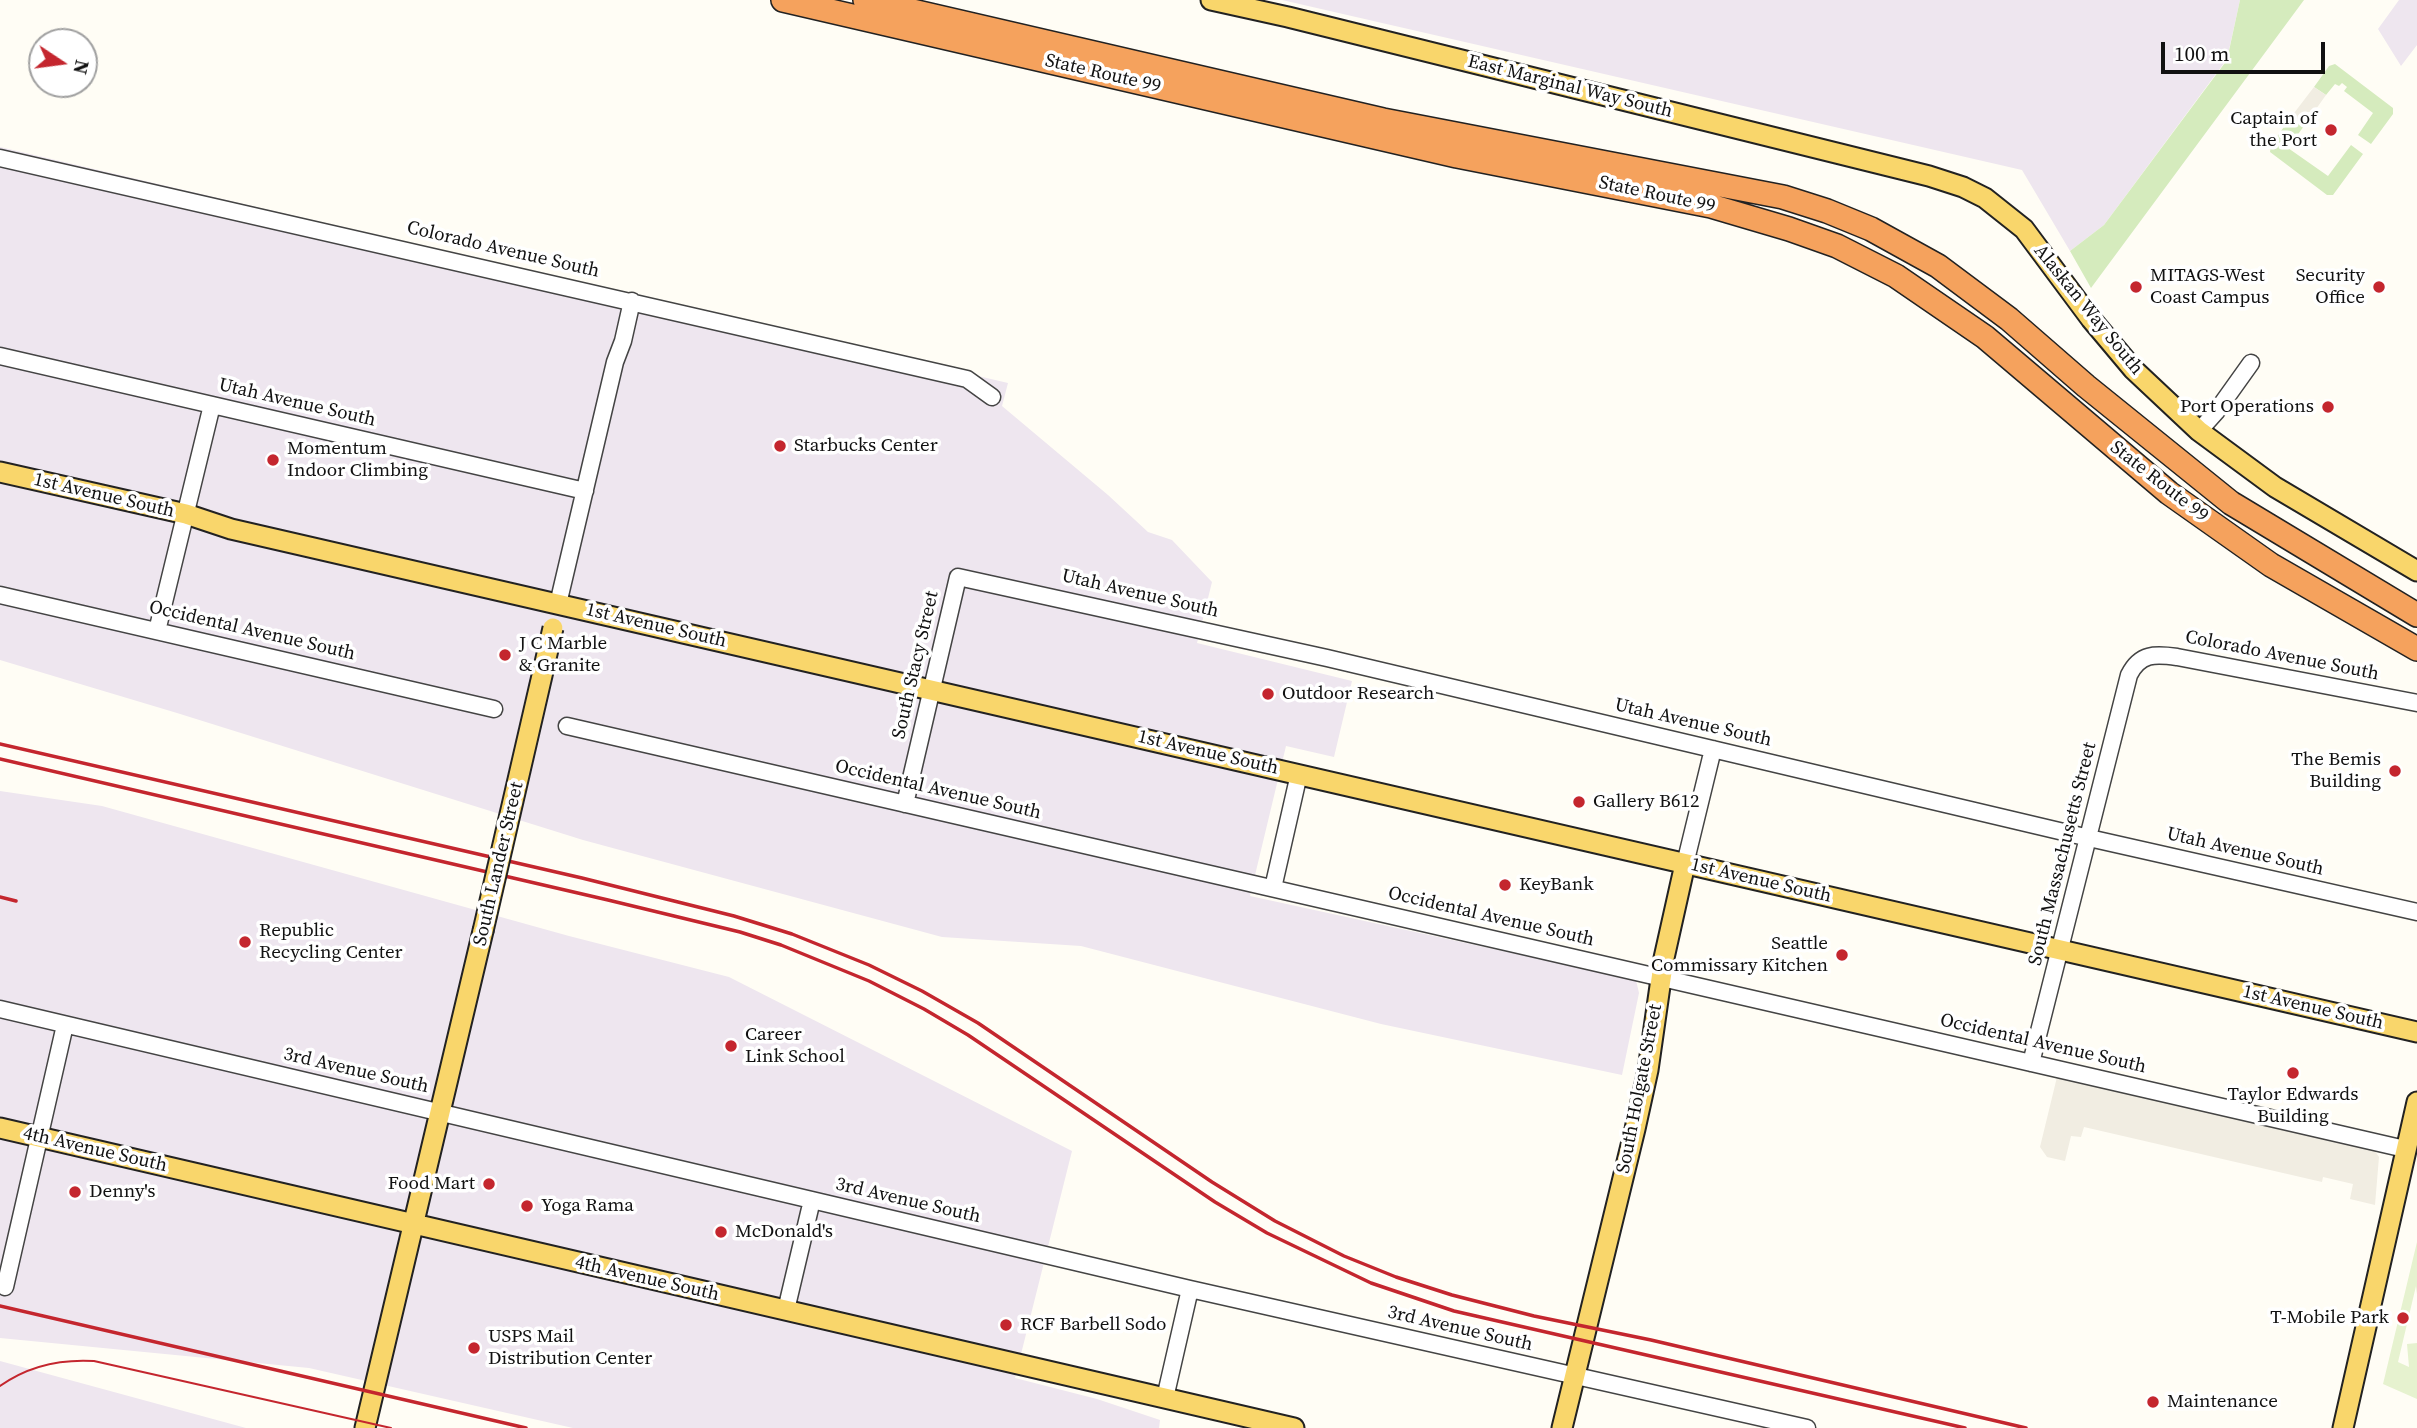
<!DOCTYPE html>
<style>
body{margin:0}
#map{position:relative;width:2417px;height:1428px;overflow:hidden;background:#fffdf5;font-family:"Source Serif 4",serif}
canvas{display:block}
.north{position:absolute;left:28px;top:28px;width:70px;height:70px;box-sizing:border-box;background:#fff;border:2px solid #a0a0a0;border-radius:50%;rotate:103deg;font-size:19px;font-weight:700;line-height:28px;text-align:center;color:#111}
.north::after{content:'';display:block;margin:auto;width:24px;height:32px;background:#c4262e;clip-path:polygon(50% 0,100% 100%,50% 72%,0 100%)}
.scale{position:absolute;left:2161px;top:42px;width:164px;height:32px;box-sizing:border-box;border:4px solid #111;border-top:0;padding-left:9px;font-size:21px;line-height:24px;white-space:nowrap;color:#111;-webkit-text-stroke:5px #fff;paint-order:stroke}
</style>
<div id="map">
<canvas width="2417" height="1428"></canvas>
<div class="north">N</div>
<div class="scale">100 m</div>
</div>
<script>
const context = document.querySelector('canvas').getContext('2d');
context.lineJoin = 'round';
function paint(path, color) { context.fillStyle = color; context.fill(path, 'evenodd'); }
function trace(path, color, width, dash) { context.strokeStyle = color; context.lineWidth = width; context.lineCap = dash ? 'butt' : 'round'; context.setLineDash(dash || []); context.stroke(path); }
function drawText(font, color, halo, rows, align = 'center') {
  context.font = font + ' "Source Serif 4",serif'; context.lineWidth = 7; context.setLineDash([]); context.textBaseline = 'middle'; context.strokeStyle = halo; context.fillStyle = color; for (const [text, x, y, turn = 0] of rows) {
    context.save(); context.translate(x, y); context.rotate((+turn || 0) * Math.PI / 180); context.textAlign = isNaN(turn) ? turn : align; if (halo) context.strokeText(text, 0, 0); context.fillText(text, 0, 0); context.restore();
  }
}
paint(new Path2D(`
 M1282,0H2240L2227,59L2104,225L2070,251L2022,170Z
 M2399,0H2417V45L2401,66L2378,29Z
 M0,147L1008,383L1002,406L1108,495L1148,532L1172,540L1212,582L1197,643L1352,681L1334,757L1286,746L1250,896L1636,980L1639,993L1622,1075L1381,1024L1081,946L942,937L583,840L177,713L0,660Z
 M0,791L102,806L569,936L729,977L1072,1151L1015,1378L1097,1399L1160,1420L1159,1428H573L309,1368L0,1338Z
 M0,1361L246,1428H0Z`), '#eee6ef');
paint(new Path2D(`
 M2240,0H2304L2091,288L2070,251L2104,225L2227,60Z
 M2335,64L2393,108V114L2371,144L2358,135L2373,113L2344,91L2347,87L2342,83L2339,86L2335,84L2326,95L2314,87L2329,66Z
 M2291,117L2304,126L2288,148L2328,176L2351,145L2363,154L2333,195H2327L2270,152L2271,145Z`), '#d5ebbd');
paint(new Path2D(`
 M2417,1242V1294L2416,1286L2398,1362L2409,1367L2407,1344L2417,1343V1399L2383,1384Z`), '#e6f2cf');
paint(new Path2D(`
 M2314,87L2326,95L2304,126L2291,117Z
 M2057,1077L2375,1151L2379,1157L2375,1205L2350,1199L2353,1184L2323,1177L2322,1182L2084,1127L2081,1137L2071,1136L2065,1161L2047,1157L2040,1147Z`), '#f1ede2');
const minor = new Path2D(`
 M0,158L967,379L992,397
 M0,356L585,491
 M2199,431L2216,412L2251,363
 M0,595L494,709
 M558,604L615,362L623,341L632,301
 M157,631L212,405
 M567,726L2405,1149
 M905,804L958,577L1327,658L2089,838L2417,912
 M1685,864L1713,749
 M1273,888L1299,774
 M0,1009L1190,1289L1807,1428
 M2031,1063L2129,675C2140,653 2155,654 2177,657L2417,703
 M5,1287L65,1025
 M786,1310L812,1200
 M1165,1398L1190,1289`);
const major = new Path2D(`
 M1211,0L1288,17L1929,176L1963,187L1985,198L2024,229L2091,319L2133,369L2199,431L2275,487L2417,571
 M0,472L186,514L231,529L2417,1032
 M0,1128L1294,1428
 M365,1428L483,931
 M1562,1428L1635,1129L1648,1070L1664,958L1685,864
 M2343,1428L2417,1102`);
const highway = new Path2D(`
 M783,0L1457,156L1711,206L1789,229L1837,246L1896,276L1985,337L2169,493L2271,565L2417,649
 M865,0L1383,120L1783,197L1827,211L1871,229L1938,266L2009,319L2086,386L2231,503L2417,615`);
trace(minor, '#444', 19);
trace(major, '#222', 23);
trace(highway, '#222', 26);
trace(minor, '#fff', 16);
trace(major, '#f9d66b', 19);
trace(highway, '#f5a25d', 23);
trace(new Path2D(`
 M0,1386C28,1366 60,1359 94,1361L391,1428`), '#c4262e', 2);
trace(new Path2D(`
 M0,744L582,878L734,916L792,934L869,965L922,991L978,1023L1212,1182L1275,1221L1344,1256L1396,1277L1452,1295L1534,1316L1651,1340L2026,1428
 M0,759L608,900L740,932L781,945L869,981L924,1009L968,1035L1215,1202L1267,1233L1371,1283L1454,1311L1965,1428
 M0,897L16,901
 M0,1306L526,1428`), '#c4262e', 3.5);
const majorBridge = new Path2D(`
 M483,931L553,628`);
trace(majorBridge, '#222', 23, []);
trace(majorBridge, '#f9d66b', 19);
for (const [x, y, r, color] of [
 [2331,130,7,"#c4262e"],
 [2136,287,7,"#c4262e"],
 [2379,287,7,"#c4262e"],
 [2328,407,7,"#c4262e"],
 [780,446,7,"#c4262e"],
 [273,460,7,"#c4262e"],
 [505,655,7,"#c4262e"],
 [1268,694,7,"#c4262e"],
 [2395,771,7,"#c4262e"],
 [1579,802,7,"#c4262e"],
 [1505,885,7,"#c4262e"],
 [245,942,7,"#c4262e"],
 [1842,955,7,"#c4262e"],
 [731,1046,7,"#c4262e"],
 [2293,1073,7,"#c4262e"],
 [489,1184,7,"#c4262e"],
 [75,1192,7,"#c4262e"],
 [527,1206,7,"#c4262e"],
 [721,1232,7,"#c4262e"],
 [2403,1318,7,"#c4262e"],
 [1006,1325,7,"#c4262e"],
 [474,1348,7,"#c4262e"],
 [2153,1402,7,"#c4262e"]
]) { const dot = new Path2D(); dot.arc(x, y, r, 0, 2 * Math.PI); context.fillStyle = color; context.fill(dot); trace(dot, '#fff', 2.5); }
drawText('19px', '#111', '#fff', [
 ["State Route 99",1103,74,13],
 ["East Marginal Way South",1570,87,14],
 ["State Route 99",1657,195,12],
 ["Colorado Avenue South",503,250,13],
 ["Alaskan Way South",2088,310,51],
 ["Utah Avenue South",297,403,13],
 ["State Route 99",2159,482,38],
 ["1st Avenue South",104,496,13],
 ["Utah Avenue South",1140,594,13],
 ["1st Avenue South",656,626,13],
 ["Occidental Avenue South",252,631,13],
 ["Colorado Avenue South",2282,656,11],
 ["South Stacy Street",916,665,-77],
 ["Utah Avenue South",1693,723,13],
 ["1st Avenue South",1208,753,13],
 ["Occidental Avenue South",938,790,13],
 ["Utah Avenue South",2245,852,13],
 ["South Massachusetts Street",2063,854,-76],
 ["South Lander Street",499,864,-77],
 ["1st Avenue South",1761,881,13],
 ["Occidental Avenue South",1491,917,13],
 ["1st Avenue South",2313,1008,13],
 ["Occidental Avenue South",2043,1044,13],
 ["3rd Avenue South",356,1071,13],
 ["South Holgate Street",1640,1089,-79],
 ["4th Avenue South",95,1150,13],
 ["3rd Avenue South",908,1201,13],
 ["4th Avenue South",647,1279,13],
 ["3rd Avenue South",1460,1329,13]
]);
drawText('19px', '#111', '#fff', [
 ["Captain of",2317,119,"right"],
 ["the Port",2317,141,"right"],
 ["MITAGS-West",2150,276],
 ["Coast Campus",2150,298],
 ["Security",2365,276,"right"],
 ["Office",2365,298,"right"],
 ["Port Operations",2314,407,"right"],
 ["Starbucks Center",794,446],
 ["Momentum",287,449],
 ["Indoor Climbing",287,471],
 ["J C Marble",519,644],
 ["& Granite",519,666],
 ["Outdoor Research",1282,694],
 ["The Bemis",2381,760,"right"],
 ["Building",2381,782,"right"],
 ["Gallery B612",1593,802],
 ["KeyBank",1519,885],
 ["Republic",259,931],
 ["Recycling Center",259,953],
 ["Seattle",1828,944,"right"],
 ["Commissary Kitchen",1828,966,"right"],
 ["Career",745,1035],
 ["Link School",745,1057],
 ["Taylor Edwards",2293,1095,"center"],
 ["Building",2293,1117,"center"],
 ["Food Mart",475,1184,"right"],
 ["Denny's",89,1192],
 ["Yoga Rama",541,1206],
 ["McDonald's",735,1232],
 ["T-Mobile Park",2389,1318,"right"],
 ["RCF Barbell Sodo",1020,1325],
 ["USPS Mail",488,1337],
 ["Distribution Center",488,1359],
 ["Maintenance",2167,1402]
], 'left');
</script>
